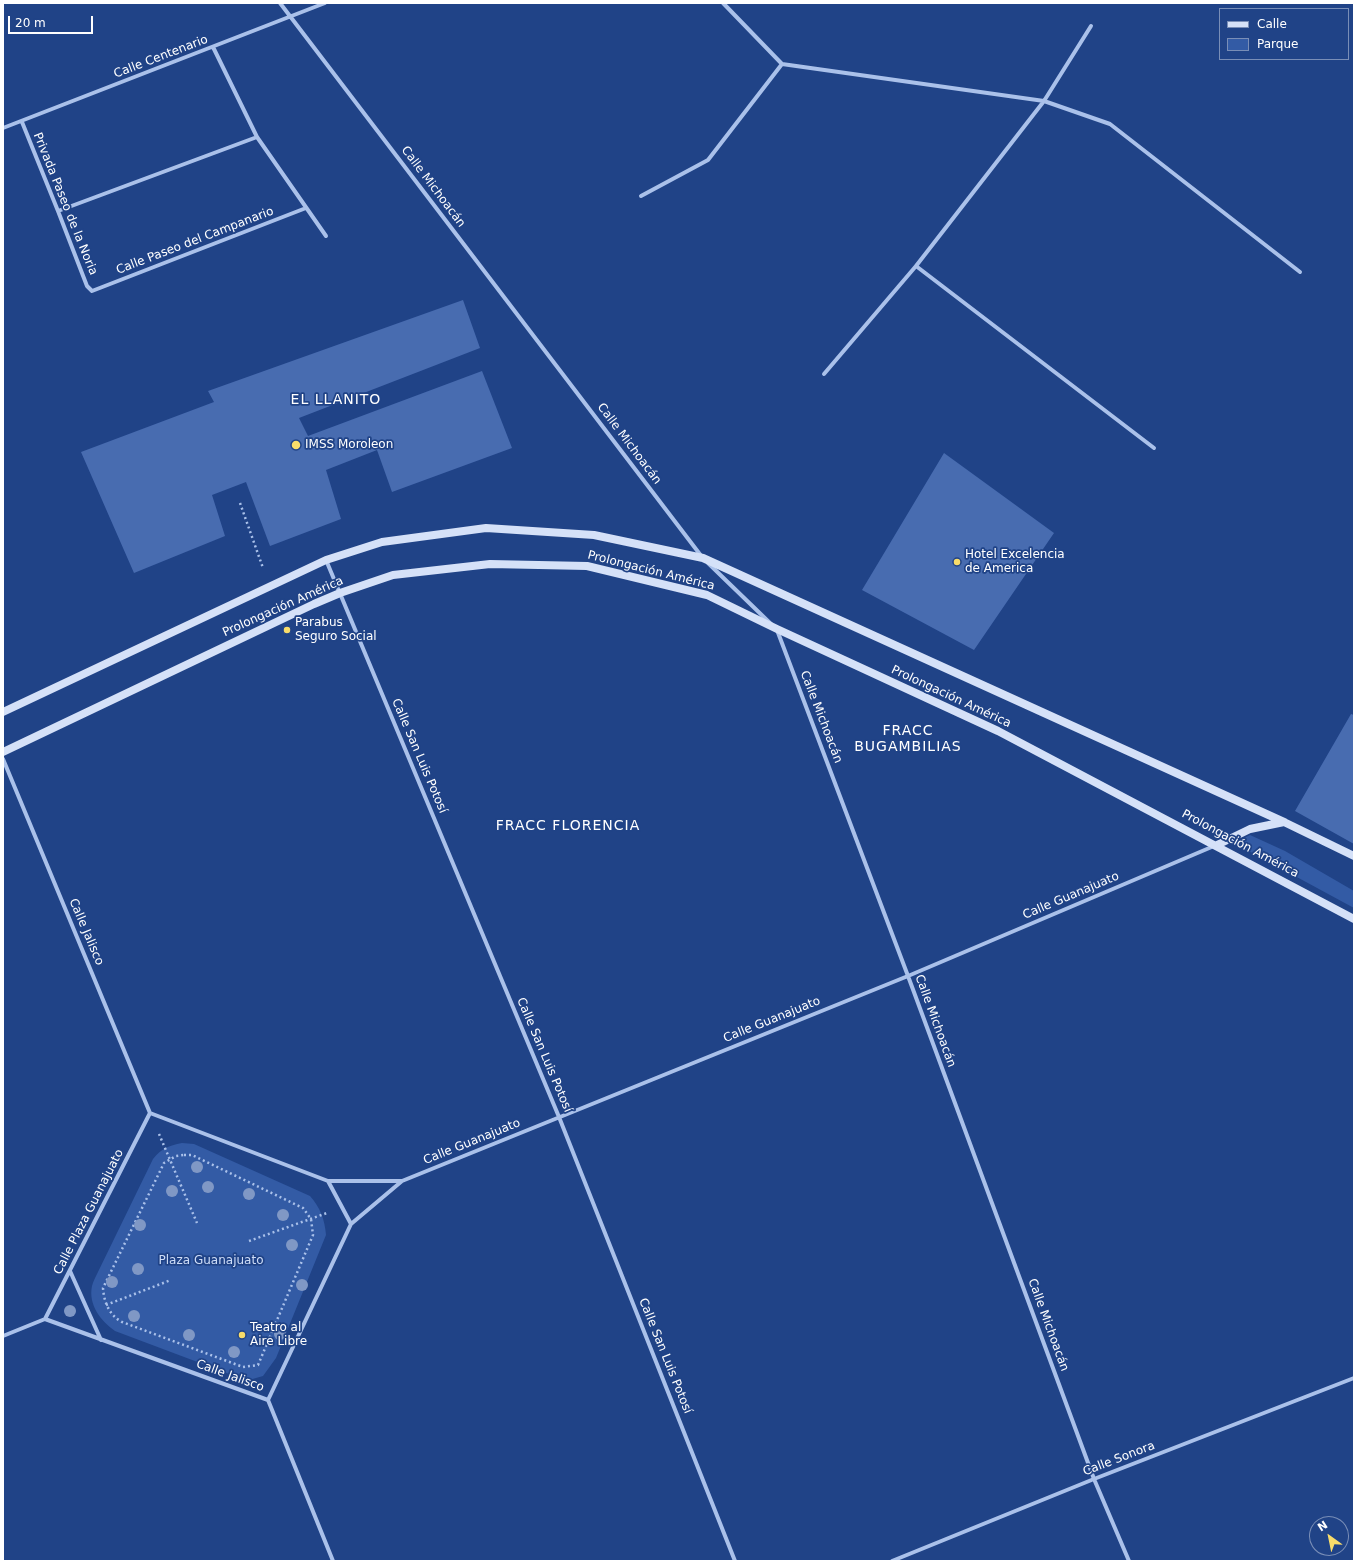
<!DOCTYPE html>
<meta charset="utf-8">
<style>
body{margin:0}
#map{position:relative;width:1357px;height:1564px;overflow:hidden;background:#204387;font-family:"DejaVu Sans",sans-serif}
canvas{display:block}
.frame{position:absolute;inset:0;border:4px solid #fff;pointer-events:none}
.legend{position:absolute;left:1219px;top:8px;width:130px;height:52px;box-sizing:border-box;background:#204387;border:1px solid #798eb7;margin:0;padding:5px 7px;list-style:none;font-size:12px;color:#fff}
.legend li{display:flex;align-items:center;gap:8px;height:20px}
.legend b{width:20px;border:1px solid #798eb7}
.north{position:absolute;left:1309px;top:1516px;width:40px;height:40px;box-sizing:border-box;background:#204387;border:1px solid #798eb7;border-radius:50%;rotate:327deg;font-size:11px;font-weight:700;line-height:16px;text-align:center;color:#fff}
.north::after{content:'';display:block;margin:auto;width:14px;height:18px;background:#f8dc6a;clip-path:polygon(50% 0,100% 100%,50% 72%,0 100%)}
.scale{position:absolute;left:8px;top:16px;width:85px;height:18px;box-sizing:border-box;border:2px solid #fff;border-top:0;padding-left:5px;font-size:12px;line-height:14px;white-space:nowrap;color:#fff;-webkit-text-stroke:3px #204387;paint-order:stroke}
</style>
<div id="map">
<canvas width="1357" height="1564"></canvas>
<div class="frame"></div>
<ul class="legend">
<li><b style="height:5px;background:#d5e1f8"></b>Calle</li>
<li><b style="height:11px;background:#335ba5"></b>Parque</li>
</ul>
<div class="north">N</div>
<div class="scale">20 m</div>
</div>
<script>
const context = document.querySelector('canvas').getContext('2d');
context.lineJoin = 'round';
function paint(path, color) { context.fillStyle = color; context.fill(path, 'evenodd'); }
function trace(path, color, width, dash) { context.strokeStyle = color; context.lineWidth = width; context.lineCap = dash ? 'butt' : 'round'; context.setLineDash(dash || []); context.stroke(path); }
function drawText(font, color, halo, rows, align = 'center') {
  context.font = font + ' "DejaVu Sans",sans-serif'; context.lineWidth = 3.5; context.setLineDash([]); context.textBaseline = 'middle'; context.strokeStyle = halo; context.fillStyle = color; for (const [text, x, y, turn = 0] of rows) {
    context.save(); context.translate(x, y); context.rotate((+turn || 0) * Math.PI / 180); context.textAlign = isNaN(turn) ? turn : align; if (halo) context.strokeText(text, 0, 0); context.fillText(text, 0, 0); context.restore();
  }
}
paint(new Path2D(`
 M1250,835L1285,851L1354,891V908L1234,843Z
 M182,1143L194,1144L310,1196C320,1207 325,1220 326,1235L276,1358L263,1376L249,1380L240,1378L115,1331C101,1321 88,1305 92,1286C93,1282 95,1278 97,1274L153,1159C162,1148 168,1146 182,1143Z`), '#335ba5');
paint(new Path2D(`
 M463,300L480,348L299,418L308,436L482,371L512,448L392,492L377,450L326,470L341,519L270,546L246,482L212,495L225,536L134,573L81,452L214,402L208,391Z
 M944,453L1054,533L974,650L862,590Z
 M1351,714L1354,715V844L1295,811Z`), '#486cb0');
trace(new Path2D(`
 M240,503L263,568
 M159,1134L197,1223
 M184,1155H192L303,1208L311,1219L313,1235L258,1365L243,1367L122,1322C109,1315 104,1302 103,1288L164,1163L176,1156Z
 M249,1241L327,1213
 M106,1305L171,1280`), '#aac1ea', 2.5, [2, 3]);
trace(new Path2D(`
 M280,3L702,557
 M723,3L782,64L1044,101L1110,124L1300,272
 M213,47L257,137L326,236
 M22,122L58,211L87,286L92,291L306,208
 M3,128L325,3
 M641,196L708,160L782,64
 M58,211L257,137
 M916,266L1154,448
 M824,374L916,266L1044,101L1091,26
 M326,560L559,1117L735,1561
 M708,563L771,624
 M777,630L908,976L1094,1479L1129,1561
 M3,759L150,1113
 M150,1113L328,1181H402L908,976L1214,846
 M328,1181L351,1224
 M70,1271L101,1340
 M45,1319L268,1400L333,1561
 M45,1319L150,1113
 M3,1336L45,1319
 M268,1400L351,1224L402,1181
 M892,1561L1094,1479L1354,1378`), '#aac1ea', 4);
trace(new Path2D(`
 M3,712L326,560L382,542L486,528L594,535L703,558L1284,822L1354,856
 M3,752L314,604L340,593L393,575L490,564L587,566L707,595L777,629L998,731L1354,919
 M1217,845L1250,829L1284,822`), '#d5e1f8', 8);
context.fillStyle = '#8098c5';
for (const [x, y] of [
 [197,1167],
 [208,1187],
 [172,1191],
 [249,1194],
 [283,1215],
 [140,1225],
 [292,1245],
 [138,1269],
 [112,1282],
 [302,1285],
 [70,1311],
 [134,1316],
 [280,1334],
 [189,1335],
 [234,1352]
]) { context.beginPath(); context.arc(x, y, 6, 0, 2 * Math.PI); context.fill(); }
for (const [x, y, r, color] of [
 [296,445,5,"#f8dc6a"],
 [957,562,4,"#f8dc6a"],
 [287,630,4,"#f8dc6a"],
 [242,1335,4,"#f8dc6a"]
]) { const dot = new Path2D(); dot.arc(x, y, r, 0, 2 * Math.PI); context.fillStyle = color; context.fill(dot); trace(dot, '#204387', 1.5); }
drawText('12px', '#fff', '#204387', [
 ["Calle Centenario",161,57,-21],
 ["Calle Michoacán",433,187,53],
 ["Privada Paseo de la Noria",65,204,68],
 ["Calle Paseo del Campanario",195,241,-21],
 ["Calle Michoacán",629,444,53],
 ["Prolongación América",651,571,14],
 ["Prolongación América",283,607,-24],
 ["Prolongación América",951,697,25],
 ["Calle Michoacán",821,717,69],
 ["Calle San Luis Potosí",419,756,67],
 ["Prolongación América",1240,844,28],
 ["Calle Guanajuato",1071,896,-23],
 ["Calle Jalisco",86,932,67],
 ["Calle Guanajuato",772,1020,-22],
 ["Calle Michoacán",935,1021,70],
 ["Calle San Luis Potosí",544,1055,67],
 ["Calle Guanajuato",472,1142,-22],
 ["Calle Plaza Guanajuato",89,1212,-63],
 ["Calle Michoacán",1048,1325,70],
 ["Calle San Luis Potosí",665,1356,68],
 ["Calle Jalisco",230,1376,20],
 ["Calle Sonora",1119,1459,-21]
]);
drawText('12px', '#fff', '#204387', [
 ["IMSS Moroleon",305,445],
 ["Hotel Excelencia",965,555],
 ["de America",965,569],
 ["Parabus",295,623],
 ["Seguro Social",295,637],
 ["Teatro al",250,1328],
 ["Aire Libre",250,1342]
], 'left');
drawText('12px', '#ceddf8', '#204387', [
 ["Plaza Guanajuato",211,1261]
]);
context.letterSpacing = '1px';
drawText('14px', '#fff', '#204387', [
 ["EL LLANITO",336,400],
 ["FRACC",908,731],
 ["BUGAMBILIAS",908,747],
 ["FRACC FLORENCIA",568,826]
]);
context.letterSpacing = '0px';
</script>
